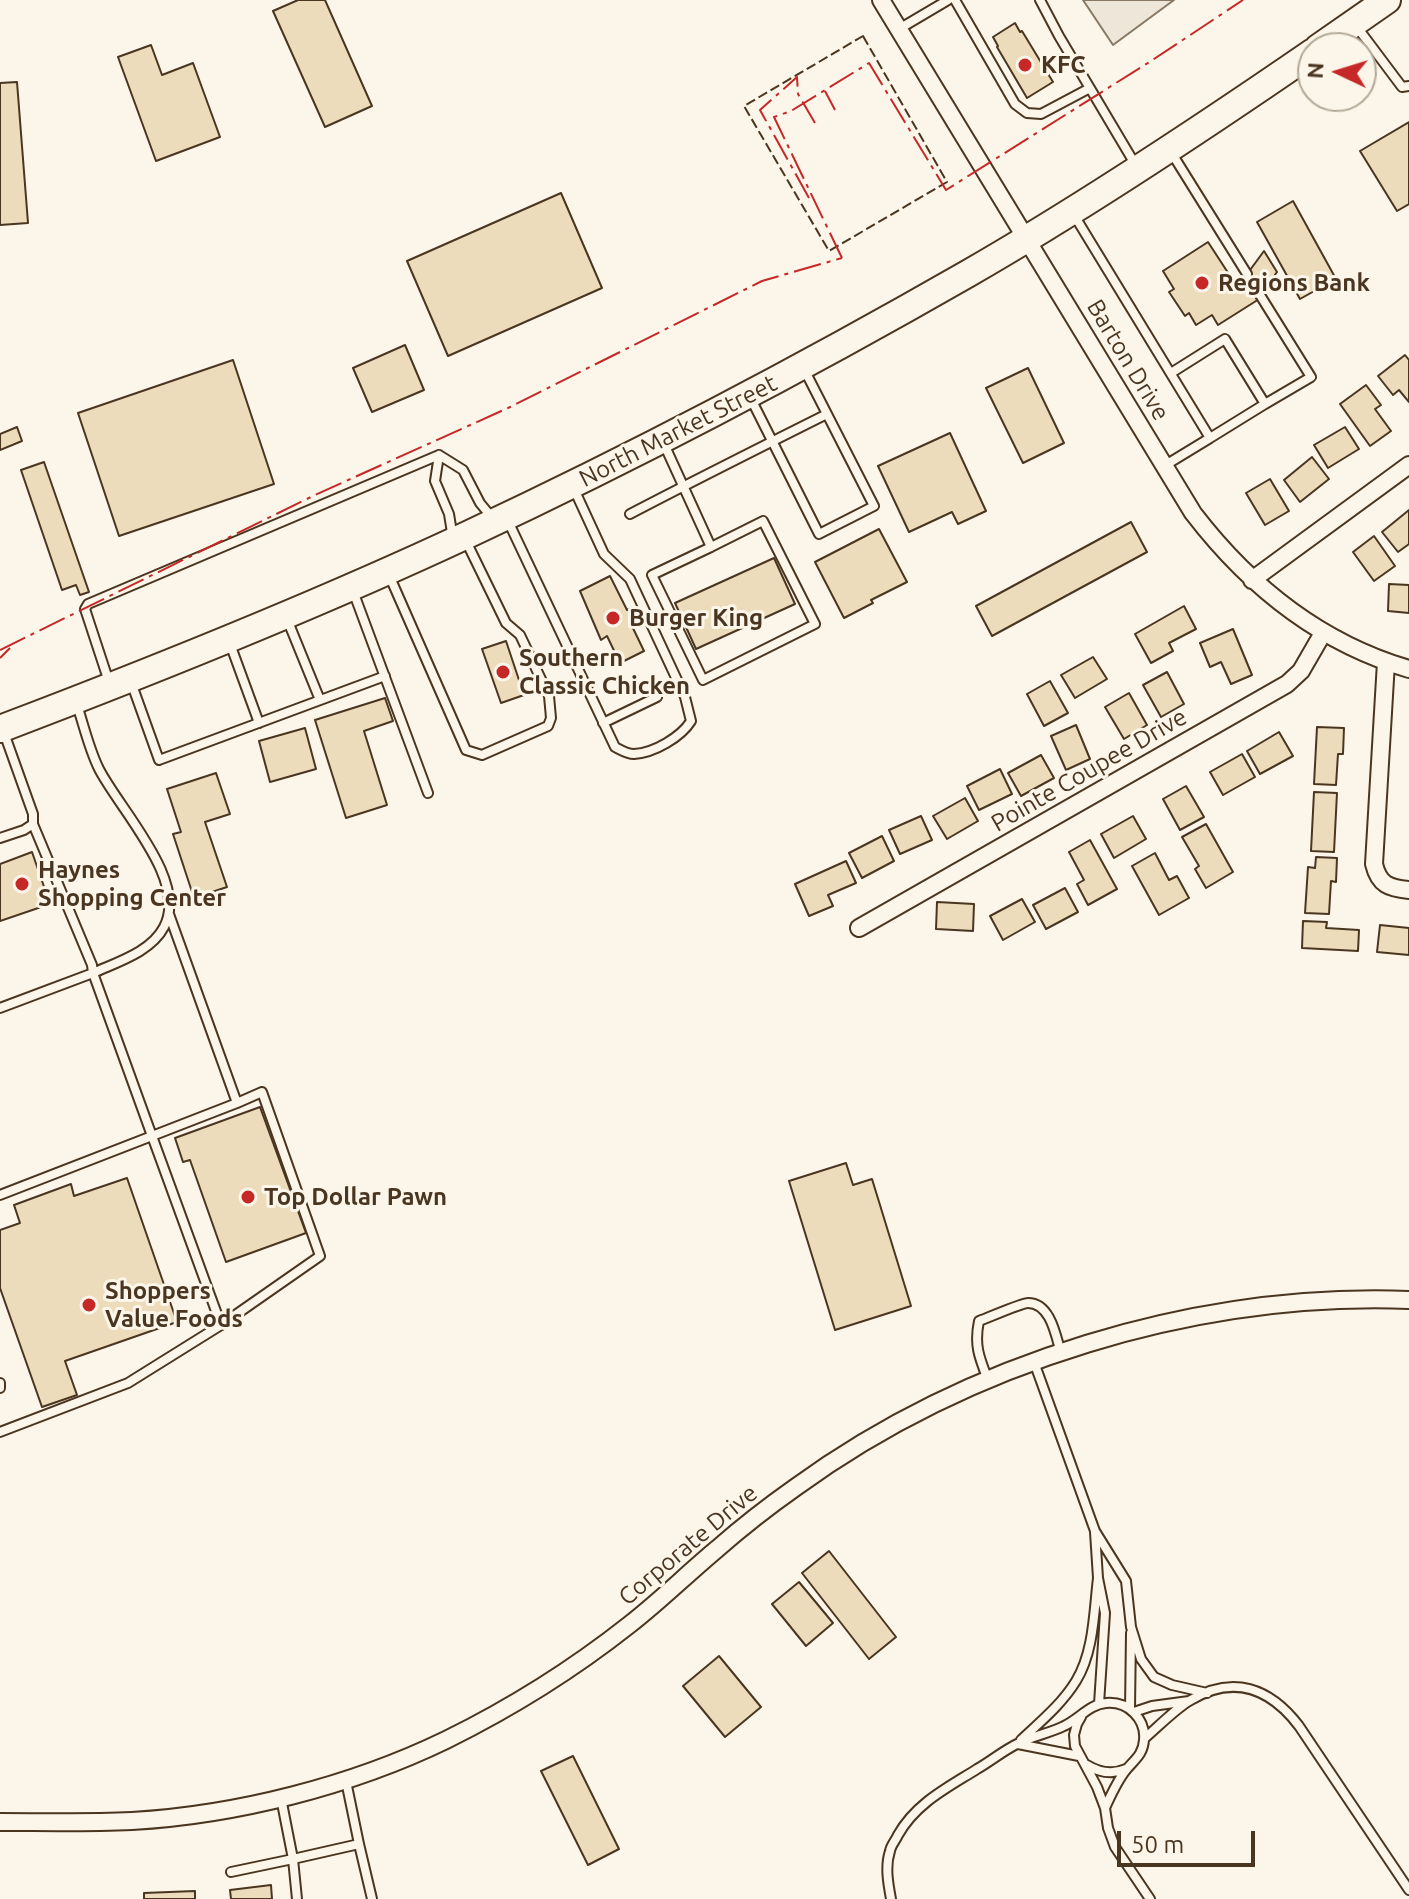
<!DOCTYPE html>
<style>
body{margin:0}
#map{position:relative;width:1409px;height:1899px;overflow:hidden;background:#fbf6e9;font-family:Ubuntu,sans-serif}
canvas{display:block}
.north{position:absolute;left:1297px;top:32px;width:80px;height:80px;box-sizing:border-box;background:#fbf6e9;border:2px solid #b4a999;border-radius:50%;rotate:274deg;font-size:22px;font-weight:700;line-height:32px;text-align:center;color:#4a3520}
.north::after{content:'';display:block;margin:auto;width:28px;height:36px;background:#c62828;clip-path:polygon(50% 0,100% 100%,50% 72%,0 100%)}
.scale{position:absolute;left:1117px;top:1831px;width:138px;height:36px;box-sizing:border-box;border:4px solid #4a3520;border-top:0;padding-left:10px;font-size:24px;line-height:28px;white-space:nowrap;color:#4a3520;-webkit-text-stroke:6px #fbf6e9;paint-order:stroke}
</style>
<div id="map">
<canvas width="1409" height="1899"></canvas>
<div class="north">N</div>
<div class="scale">50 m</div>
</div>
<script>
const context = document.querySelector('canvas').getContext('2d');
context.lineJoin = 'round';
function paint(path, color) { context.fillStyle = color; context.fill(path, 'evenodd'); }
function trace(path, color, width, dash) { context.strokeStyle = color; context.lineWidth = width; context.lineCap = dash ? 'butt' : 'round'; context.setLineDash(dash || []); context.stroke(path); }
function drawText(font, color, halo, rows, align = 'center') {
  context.font = font + ' Ubuntu,sans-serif'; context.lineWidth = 6; context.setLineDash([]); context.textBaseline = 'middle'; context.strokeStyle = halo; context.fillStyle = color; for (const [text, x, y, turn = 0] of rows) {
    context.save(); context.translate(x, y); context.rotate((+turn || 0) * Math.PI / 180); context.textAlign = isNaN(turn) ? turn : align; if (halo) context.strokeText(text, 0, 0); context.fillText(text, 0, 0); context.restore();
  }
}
const green = new Path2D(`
 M1083,0H1174L1113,45Z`);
paint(green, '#ede6d9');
trace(green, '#887966', 2);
const building = new Path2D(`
 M298,0H325L372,106L325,127L273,11Z
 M1015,23L1020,32L1022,31L1053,82L1027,98L997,47L998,46L993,37Z
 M151,45L162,75L193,63L220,137L156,161L118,57Z
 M17,82L28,223L0,225V83Z
 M1409,122V204L1397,211L1360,151Z
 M561,193L602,288L448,356L407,261Z
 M1293,201L1336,279L1300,299L1257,222Z
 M1208,242L1236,285L1242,281L1264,251L1277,272L1256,301L1218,325L1212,315L1196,325L1189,313L1185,316L1169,292L1174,289L1163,271Z
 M405,345L424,390L372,412L353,368Z
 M1405,355L1409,360V402L1399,390L1393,395L1378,376Z
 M233,360L274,484L119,536L78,413Z
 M1028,368L1064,443L1023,463L986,388Z
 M1366,385L1381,405L1375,409L1391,431L1370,446L1340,404Z
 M17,427L22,441L0,450V434Z
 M1345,427L1359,449L1328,468L1314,445Z
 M950,433L986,511L958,524L952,512L909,532L878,466Z
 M1312,457L1329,479L1300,502L1284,480Z
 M44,462L89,592L80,595L76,585L62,590L21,470Z
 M1270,479L1289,511L1265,525L1246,493Z
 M1409,510V544L1398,552L1382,532Z
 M1131,522L1147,552L992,636L976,606Z
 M879,529L907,582L871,600L873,603L844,618L815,562Z
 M1374,536L1395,566L1374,581L1353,552Z
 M774,558L795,604L696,649L675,603Z
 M610,576L627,610L631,608L637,621L631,624L644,651L620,663L607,636L601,640L580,591Z
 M1389,584L1409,585V613L1388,611Z
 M1184,606L1196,629L1169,643L1173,651L1151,663L1135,634Z
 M1233,629L1252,675L1231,684L1221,662L1210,667L1200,643Z
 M506,641L524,695L501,703L482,649Z
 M1093,657L1107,679L1075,698L1061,675Z
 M1167,672L1184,704L1161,717L1143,685Z
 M1050,681L1068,713L1044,726L1027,694Z
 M1129,693L1147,725L1124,739L1105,707Z
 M385,698L393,721L364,731L387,805L346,818L315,720Z
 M1076,725L1090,759L1066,770L1051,736Z
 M1317,727L1344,728L1343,754H1338L1336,785L1314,784Z
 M305,728L316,769L270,782L259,741Z
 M1279,732L1293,756L1260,774L1247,751Z
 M1242,754L1255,777L1223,795L1210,772Z
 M1041,755L1054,778L1021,796L1008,773Z
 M1000,769L1012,794L979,810L967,786Z
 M216,773L230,814L205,822L227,887L194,898L173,834L181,832L167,789Z
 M1186,786L1204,817L1180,830L1163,799Z
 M1314,792L1337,793L1334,852L1311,851Z
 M965,798L978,821L947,839L933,816Z
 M921,816L932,840L900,854L889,830Z
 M1133,816L1146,839L1114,858L1101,834Z
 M1206,824L1233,872L1206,888L1195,869L1199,866L1182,837Z
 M882,836L894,861L862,878L849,853Z
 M1090,840L1117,889L1088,905L1077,884L1084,880L1069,852Z
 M32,852L50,904L0,921V864Z
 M1155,853L1169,880L1177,876L1189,898L1159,915L1132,866Z
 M1316,857L1337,858L1336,882L1331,881L1329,914L1305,913L1308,867L1315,868Z
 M846,861L856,883L828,895L833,906L809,916L795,884Z
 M1065,888L1078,912L1046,929L1033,905Z
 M1022,899L1035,922L1003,940L990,916Z
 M937,902L974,904L973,931L936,929Z
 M1303,921L1327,922L1326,928L1359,930L1358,951L1302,948Z
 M1380,925L1409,928V955L1377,952Z
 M260,1107L306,1233L226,1262L190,1160L183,1162L175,1138Z
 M846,1163L853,1185L872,1179L911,1306L835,1330L789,1181Z
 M127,1178L177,1322L65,1361L77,1395L42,1407L0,1288V1230L20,1223L14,1205L71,1184L74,1196Z
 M829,1551L896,1637L869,1659L802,1573Z
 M799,1582L833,1623L806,1646L772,1604Z
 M719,1656L761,1707L725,1737L683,1686Z
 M573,1756L619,1849L588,1865L541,1771Z
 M271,1885L272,1899H231L230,1890Z
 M195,1891V1899H144V1893Z`);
paint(building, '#ecdcbc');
trace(building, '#4a3520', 2);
const lane = new Path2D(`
 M955,0L1015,104L1027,113L1041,114L1090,88
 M1040,0L1059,36L1135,164
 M1357,27L1402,87L1409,86
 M899,29L948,0
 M1171,152L1247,274
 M1074,215L1210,438L1164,466
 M1260,295L1311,377L1265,404
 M804,369L827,414
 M1171,373L1225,339L1265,404L1210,438
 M664,444L711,547L763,521L815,624L703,680L652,575L711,547
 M439,455L435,481L449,514L453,539
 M439,455L463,470L480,503L494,520
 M630,514C695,480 761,447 827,414L874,506L819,534L750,397
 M508,521L615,747C621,750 627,754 634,754C654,753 681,737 691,721L685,697L630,579L604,554L574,489
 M389,575L466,750L482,755L548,726L551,718L549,696L520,635L506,623L465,539
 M353,591L428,793
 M287,619L320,700
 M229,641L259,723
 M109,682L85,609L88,604L439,455
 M131,682L159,760L385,676
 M603,723L657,697
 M0,838L24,830L33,824V814L3,730
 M169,914L237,1103L152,1136L221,1325L320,1256L262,1092L237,1103
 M0,1008L93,973L92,965L33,824
 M0,1195L152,1136L93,973C117,962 151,952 164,927C189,881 120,810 99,769C89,749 84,726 77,705
 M1034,1362L1095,1531L1126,1581L1131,1627L1141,1659L1154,1677L1172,1685L1207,1693
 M988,1380C979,1357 974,1345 979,1321C988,1318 1021,1303 1028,1303C1051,1303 1056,1337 1061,1353
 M0,1383V1388
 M0,1432L128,1383L221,1325
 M1095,1532L1098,1578L1105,1613L1099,1704
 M1130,1709L1131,1633
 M1134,1712L1152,1706L1189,1701
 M1081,1717L1077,1724L1074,1735L1075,1746L1097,1787L1105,1808L1108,1828L1115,1847L1150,1899
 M1145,1738C1159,1726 1173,1711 1189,1701C1233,1674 1270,1688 1299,1726L1409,1890
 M1021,1740C1040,1722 1062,1704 1076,1681C1094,1652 1094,1611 1098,1578
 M1018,1744L1079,1756
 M1087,1765C1100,1773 1112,1775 1126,1769
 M281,1798L293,1859L359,1844L346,1781
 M359,1844L372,1899
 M231,1872L293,1859L297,1899
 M891,1899C888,1883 885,1866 890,1851C891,1845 896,1840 898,1835C916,1803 947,1788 977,1769C991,1761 1004,1750 1019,1743C1033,1736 1050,1733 1064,1726C1079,1719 1090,1704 1106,1703C1128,1701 1146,1719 1144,1740C1143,1755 1134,1760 1126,1770C1117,1781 1111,1795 1105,1808`);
const street = new Path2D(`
 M881,0L1193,513C1249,586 1320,643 1409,669
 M1252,580L1409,465
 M1386,662L1374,864C1379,885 1389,888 1409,890
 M859,928L1287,684L1301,671L1323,633
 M0,1822C44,1822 88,1823 132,1821C236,1815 351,1786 446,1740C511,1708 572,1670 629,1625C660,1601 687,1574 717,1549C742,1527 769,1506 796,1487C968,1362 1197,1292 1409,1300`);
const primary = new Path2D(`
 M1318,48L1387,0
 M0,729C158,669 315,606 467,535C638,455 805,367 969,273C1087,205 1201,129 1313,52`);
trace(lane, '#4a3520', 12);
trace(street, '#4a3520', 20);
trace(primary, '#4a3520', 30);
trace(lane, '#fbf6e9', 8);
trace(street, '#fbf6e9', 16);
trace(primary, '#fbf6e9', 26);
trace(new Path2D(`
 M863,36L947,182L829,251L744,106Z`), '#4a3520', 2, [10, 4]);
trace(new Path2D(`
 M825,91L835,110
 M809,198L760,110L797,77L798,94L815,123
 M842,258L774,117L791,111L869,63L946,190L1151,61L1243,0
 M0,650L315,495L508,408L762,281L842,258
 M0,658L10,648`), '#c62828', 2, [28, 6, 4, 6]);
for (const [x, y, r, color] of [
 [1025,65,8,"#c62828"],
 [1202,283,8,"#c62828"],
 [613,618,8,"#c62828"],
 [503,672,8,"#c62828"],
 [22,884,8,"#c62828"],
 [248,1197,8,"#c62828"],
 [89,1305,8,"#c62828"]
]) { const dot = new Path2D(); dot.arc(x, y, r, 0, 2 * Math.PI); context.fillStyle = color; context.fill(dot); trace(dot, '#fbf6e9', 3); }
drawText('bold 24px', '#4a3520', '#fbf6e9', [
 ["KFC",1041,65],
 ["Regions Bank",1218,283],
 ["Burger King",629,618],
 ["Southern",519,658],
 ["Classic Chicken",519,686],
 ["Haynes",38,870],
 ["Shopping Center",38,898],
 ["Top Dollar Pawn",264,1197],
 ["Shoppers",105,1291],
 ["Value Foods",105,1319]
], 'left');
drawText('24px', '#4a3520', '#fbf6e9', [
 ["Barton Drive",1128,360,59],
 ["North Market Street",678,431,-27],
 ["Pointe Coupee Drive",1089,770,-30],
 ["Corporate Drive",688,1545,-40]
]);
</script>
